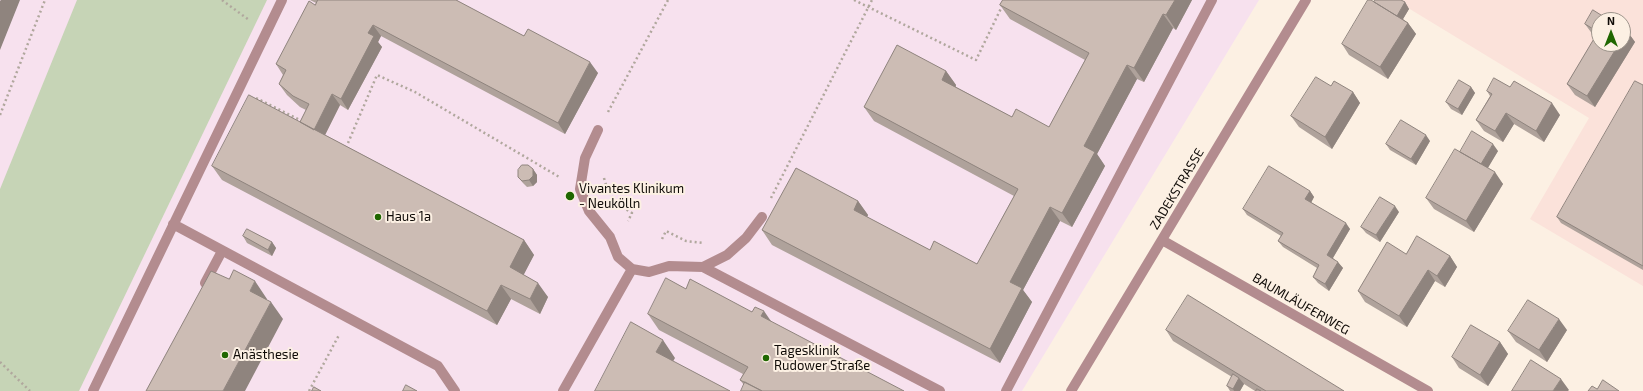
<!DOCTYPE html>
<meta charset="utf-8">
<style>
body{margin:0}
#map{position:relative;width:1643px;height:391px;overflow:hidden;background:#fcf0e3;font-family:"Exo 2",sans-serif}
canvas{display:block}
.north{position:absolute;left:1591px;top:12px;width:40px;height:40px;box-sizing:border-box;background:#fcf0e3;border:1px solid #9d948b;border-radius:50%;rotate:0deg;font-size:11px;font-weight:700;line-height:16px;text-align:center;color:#0f0b07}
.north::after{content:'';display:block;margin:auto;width:14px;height:18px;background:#1f6700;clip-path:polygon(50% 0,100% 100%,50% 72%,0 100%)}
</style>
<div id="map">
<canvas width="1643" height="391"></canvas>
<div class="north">N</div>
</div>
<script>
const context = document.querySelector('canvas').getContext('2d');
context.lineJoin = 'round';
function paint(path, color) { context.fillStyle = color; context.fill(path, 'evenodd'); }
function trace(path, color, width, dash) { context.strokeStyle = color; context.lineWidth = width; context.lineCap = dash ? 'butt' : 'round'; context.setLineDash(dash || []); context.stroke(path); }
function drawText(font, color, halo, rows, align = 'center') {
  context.font = font + ' "Exo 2",sans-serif'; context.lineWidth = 4; context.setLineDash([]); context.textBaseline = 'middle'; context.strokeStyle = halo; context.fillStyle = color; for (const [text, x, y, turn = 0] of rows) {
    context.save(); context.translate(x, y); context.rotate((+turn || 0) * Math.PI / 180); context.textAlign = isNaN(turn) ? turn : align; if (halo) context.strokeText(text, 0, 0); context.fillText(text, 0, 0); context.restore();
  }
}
paint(new Path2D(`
 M1395,0H1643V286L1530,219L1589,118ZM1599,20H1623V44H1599Z`), '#fbe2da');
paint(new Path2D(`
 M0,0H1259L1022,391H0Z`), '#f7e1ee');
paint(new Path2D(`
 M77,0H267L79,391H0V189Z`), '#c6d4b6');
trace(new Path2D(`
 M222,0L249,20
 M854,0L976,60L1005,0
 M256,98L302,121
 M608,112L668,0
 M0,115L45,0
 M348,143L377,75L415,92L561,178
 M604,178C609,197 616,203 632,213L628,221
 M771,198L872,0
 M662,239L666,231L686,241L703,243
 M0,362L30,391
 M309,391L339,335`), '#b0a79d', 2.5, [2, 3]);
trace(new Path2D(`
 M598,130L585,158L580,189L589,211L610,237L618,257L632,269L649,272L669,266L703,267L727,255L746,238L762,217
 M173,224L438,366L455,391
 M703,267L940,391
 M205,283L222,251
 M93,391L282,0
 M563,391L632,269
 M1006,391L1212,0`), '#b38c8f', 10);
trace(new Path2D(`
 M1162,240L1428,391
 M1071,391L1306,0`), '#b38c8f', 10);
paint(new Path2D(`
 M310,0H458L457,1L524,36L598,73L565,134L381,36L378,42L382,47L348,110L340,105L325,135L524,240L534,255L523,275L548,297L540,314L511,299L497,325L222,180L212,166L300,122L306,110L300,107L287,95L279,84L283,75L276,64L315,5L316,3Z
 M1003,0H1192L1176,30L1173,28L1144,82L1137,79L1097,154L1105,166L1072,227L1060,221L1023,290L1032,302L1000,363L772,245L762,230L858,201L868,215L867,217L930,250L977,264L1014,196L874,121L864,107L946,71L956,85V87L1012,117L1049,127L1085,60L1010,19L1000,5Z
 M1405,2L1409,9L1403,19L1408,23L1416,34L1388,79L1349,55L1342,44Z
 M1585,24L1627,31L1635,42L1595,107L1575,95L1567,84L1596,37L1593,35Z
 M1643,85V270L1561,223L1557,217Z
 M1471,87L1475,93L1462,115L1451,109L1446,102Z
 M1510,87L1560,115L1544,142L1514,124L1503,142L1484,131L1476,120L1490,96L1487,91Z
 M1353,92L1360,103L1332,149L1299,127L1291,116Z
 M1430,141L1416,165L1390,150L1386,144Z
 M1498,151L1487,168L1503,184L1474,232L1434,209L1426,198L1460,152Z
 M533,169L537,175V182L533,186L527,187L523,183L518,177Z
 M1310,191L1314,197L1311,202L1350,229L1333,258L1343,268L1329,291L1318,283L1313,277L1317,268L1283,247L1278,241L1281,236L1247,215L1243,209Z
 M1399,212L1380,242L1366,233L1361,227Z
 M243,236L272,242L276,248L272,256L247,243Z
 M1406,254L1450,256L1457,267L1445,287L1435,281L1407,327L1365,302L1358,291Z
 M686,289L752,312L771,321L744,385L740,380L743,374L659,330L648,314Z
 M1166,330L1344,391H1255L1244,384L1240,391H1230L1227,386L1232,377L1173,341Z
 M1567,330L1547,362L1516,342L1508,331Z
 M1500,342L1508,354L1488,386L1459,368L1452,357Z`), '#afa29b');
paint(new Path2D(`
 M1,0H20L0,50V1Z
 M1175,0H1192L1176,30L1166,15Z
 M1405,2L1409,9L1400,24L1396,18Z
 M1163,14L1173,28L1144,82L1134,68Z
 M1408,23L1416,34L1388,79L1380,67Z
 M373,25L381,36L378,42L382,47L348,110L341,99L368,33Z
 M1627,31L1635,42L1595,107L1587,96L1619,44H1623V38Z
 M590,62L598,73L565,134L558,123Z
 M1127,65L1137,79L1097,154L1105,166L1072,227L1062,213L1084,146Z
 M946,71L956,85L952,94L942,80Z
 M1471,87L1475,93L1462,115L1458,109Z
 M1353,92L1360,103L1332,149L1325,137Z
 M332,94L340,105L321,143L313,132Z
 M1552,103L1560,115L1544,142L1536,131Z
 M1506,113L1514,124L1503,142L1495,131Z
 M1426,135L1430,141L1416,165L1411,159Z
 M1493,144L1498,151L1485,173L1480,166Z
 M533,169L537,175V182L533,186L529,180Z
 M1495,172L1503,184L1474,232L1466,221Z
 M1310,191L1314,197L1310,205L1305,199Z
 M858,201L868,215L864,224L854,210Z
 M1395,206L1399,212L1380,242L1376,235Z
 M1050,207L1060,221L1023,290L1032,302L1000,363L990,349L1010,282Z
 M1346,223L1350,229L1331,261L1327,255Z
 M524,240L534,255L520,282L510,267Z
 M272,242L276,248L272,256L268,250Z
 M1450,256L1457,267L1445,287L1437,276Z
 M1338,262L1343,268L1329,291L1325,284Z
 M1428,270L1435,281L1407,327L1399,316Z
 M255,281L267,299L262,308L250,291Z
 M538,283L548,297L540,314L530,299Z
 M501,285L511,299L497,325L487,311Z
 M271,302L283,319L245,391H223Z
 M764,311L775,327L761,316Z
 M1559,319L1567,330L1547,362L1539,350Z
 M663,340L675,358L668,370L656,352Z
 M1500,342L1508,354L1488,386L1480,375Z
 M1239,378L1244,384L1240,391H1234L1233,389Z
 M1561,379L1569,390L1568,391H1553Z`), '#8f847e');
const building = new Path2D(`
 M318,0H456L524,36L528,29L590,62L558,123L373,25L368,33L374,36L341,99L332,94L314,130L300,122L309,104L293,96L279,84L286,70L276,64L309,1L315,5Z
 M1003,0H1175L1166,15L1163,14L1134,68L1127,65L1084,146L1095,152L1062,213L1050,207L1010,282L1022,288L990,349L762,230L796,168L858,201L854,210L930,250L934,241L977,264L1018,189L864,107L897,45L946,71L942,80L1012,117L1016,109L1049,127L1089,53L1000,5Z
 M1368,0H1371L1408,23L1380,67L1342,44Z
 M1375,0H1401L1405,2L1397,16L1374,2Z
 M1593,10L1609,20H1599V44H1619L1587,96L1567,84L1598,32L1585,24Z
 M1623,28L1627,31L1623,38Z
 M1316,77L1331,86L1334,81L1353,92L1325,137L1291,116Z
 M1494,78L1510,87L1514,81L1552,103L1536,131L1506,113L1495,131L1476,120L1492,94L1487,91Z
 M1459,80L1471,87L1458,109L1446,102Z
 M1635,81L1643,85V266L1557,217Z
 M249,95L524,240L510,267L538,283L530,299L501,285L487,311L212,166Z
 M1401,120L1426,135L1411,159L1386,144Z
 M1472,131L1493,144L1481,164L1460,152Z
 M1455,149L1495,172L1466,221L1426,198Z
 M522,165H528L533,169V176L529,180L522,181L518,177V170Z
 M1269,166L1310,191L1305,199L1346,223L1327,255L1338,262L1325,284L1313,277L1319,265L1278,241L1283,233L1243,209Z
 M1380,197L1395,206L1376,235L1361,227Z
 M247,229L272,242L268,250L243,236Z
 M1417,236L1450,256L1437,276L1428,270L1399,316L1358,291L1387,242L1406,254Z
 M234,270L255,281L250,291L271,302L223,391H146L211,271L229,279Z
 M666,278L686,289L690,279L752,312L755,307L764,311L761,316L904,391H762L740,380L748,367L648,314Z
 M1188,295L1344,391H1266L1166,330Z
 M1528,300L1559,319L1539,350L1508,331Z
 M631,322L663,340L656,352L730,391H595Z
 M1471,325L1500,342L1480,375L1452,357Z
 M1531,360L1561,379L1553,391H1512Z
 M1233,374L1239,378L1233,389L1227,386Z
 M1603,380L1619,391H1588L1592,386L1597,389Z
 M745,382L762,391H741Z
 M406,385L417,391H403Z
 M314,387L321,391H312Z
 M1257,389L1261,391H1256Z`);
paint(building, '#ccbcb4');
trace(building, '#8f847e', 1);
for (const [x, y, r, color] of [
 [570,196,5,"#1f6700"],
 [378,217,4,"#1f6700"],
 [225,355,4,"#1f6700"],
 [766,358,4,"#1f6700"]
]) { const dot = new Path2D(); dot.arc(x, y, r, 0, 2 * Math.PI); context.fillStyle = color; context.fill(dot); trace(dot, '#fcf0e3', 1.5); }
drawText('13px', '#0f0b07', '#fcf0e3', [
 ["Vivantes Klinikum",579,189],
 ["- Neukölln",579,204],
 ["Haus 1a",386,217],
 ["Tagesklinik",774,351],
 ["Rudower Straße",774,366],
 ["Anästhesie",233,355]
], 'left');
drawText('13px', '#0f0b07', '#fcf0e3', [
 ["ZADEKSTRASSE",1177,189,-59],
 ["BAUMLÄUFERWEG",1301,304,30]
]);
</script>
